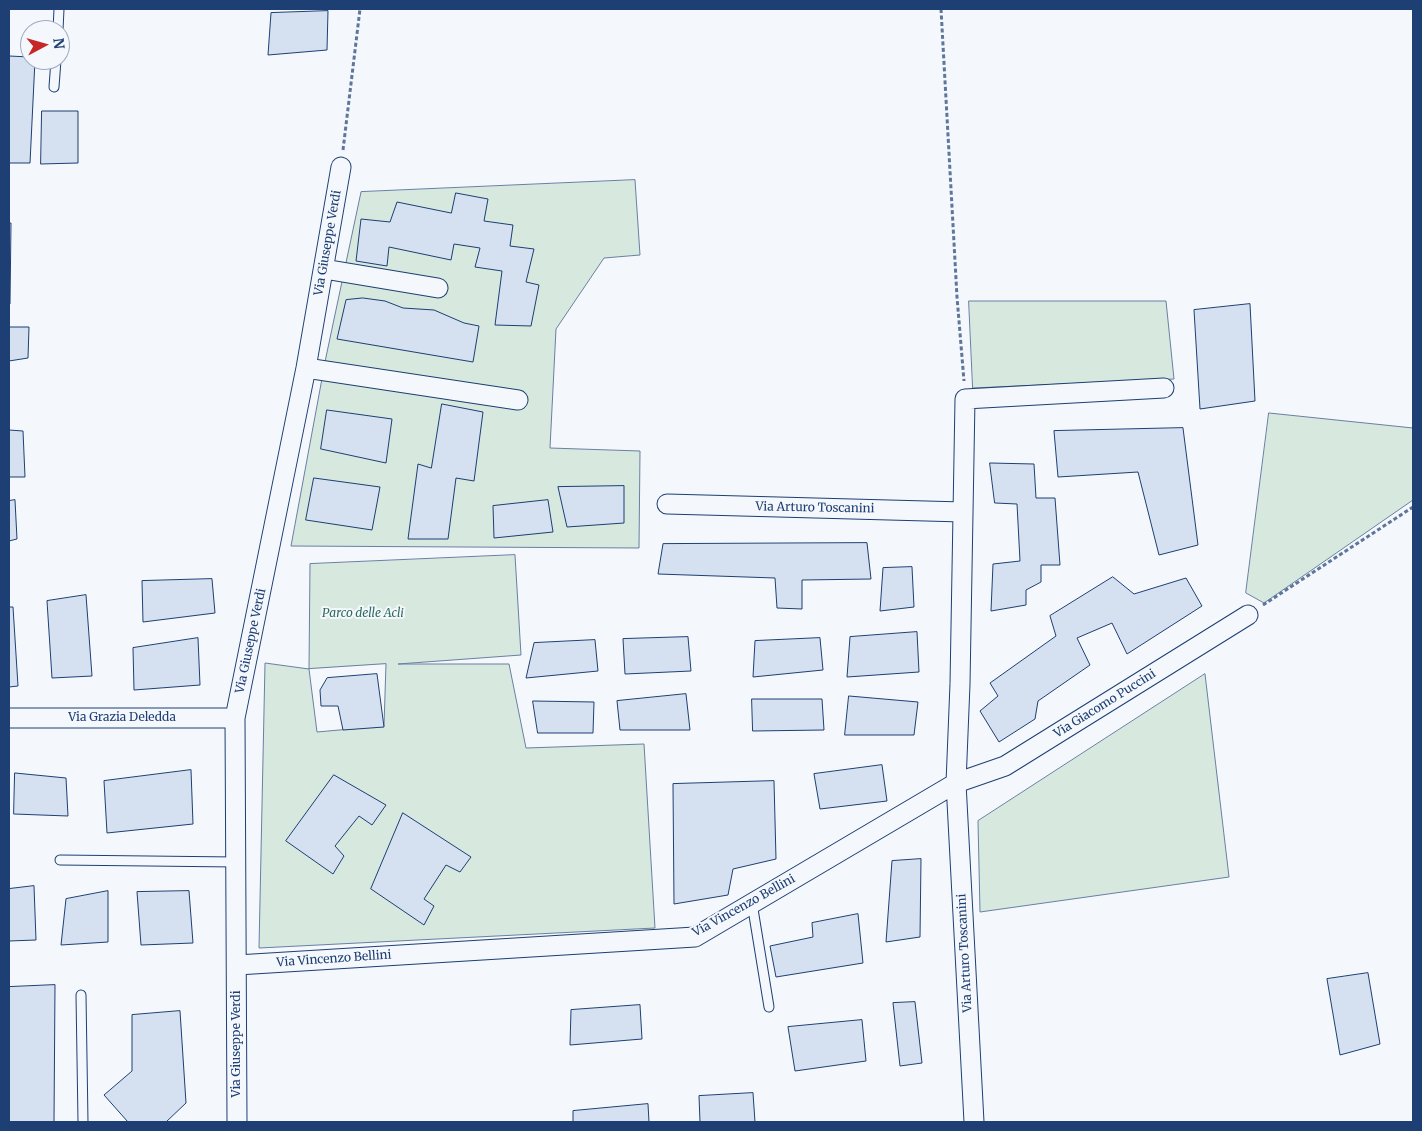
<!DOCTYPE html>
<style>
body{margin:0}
#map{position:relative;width:1422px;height:1131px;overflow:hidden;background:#f4f7fb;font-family:Merriweather,serif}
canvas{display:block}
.frame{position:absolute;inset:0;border:10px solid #1d3f73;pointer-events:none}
.north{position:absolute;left:20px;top:20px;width:50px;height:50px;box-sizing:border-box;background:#f4f7fb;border:1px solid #9eadc5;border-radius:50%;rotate:84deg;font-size:14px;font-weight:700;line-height:20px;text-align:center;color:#1d3f73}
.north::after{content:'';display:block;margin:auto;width:18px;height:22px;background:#c62828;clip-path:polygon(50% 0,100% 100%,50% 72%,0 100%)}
</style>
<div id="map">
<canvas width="1422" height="1131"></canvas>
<div class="frame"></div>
<div class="north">N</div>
</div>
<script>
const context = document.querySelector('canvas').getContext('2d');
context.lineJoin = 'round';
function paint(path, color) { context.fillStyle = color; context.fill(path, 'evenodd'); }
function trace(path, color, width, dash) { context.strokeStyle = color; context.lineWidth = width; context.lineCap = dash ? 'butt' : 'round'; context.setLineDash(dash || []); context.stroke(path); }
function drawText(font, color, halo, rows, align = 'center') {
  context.font = font + ' Merriweather,serif'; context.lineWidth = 4; context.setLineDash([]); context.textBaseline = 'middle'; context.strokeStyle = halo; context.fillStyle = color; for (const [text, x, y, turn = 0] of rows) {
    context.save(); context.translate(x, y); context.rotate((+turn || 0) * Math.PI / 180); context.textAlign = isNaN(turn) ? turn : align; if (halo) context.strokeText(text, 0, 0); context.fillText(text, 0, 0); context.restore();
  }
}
const green = new Path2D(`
 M635,180L640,255L604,258L556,329L550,448L640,451L639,548L291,546L326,357L361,192Z
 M969,301H1166L1174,379L973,388Z
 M1269,413L1413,428V500L1264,603L1246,593Z
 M515,555L521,655L398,664H509L526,748L644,744L655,928L259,948L265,663L309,669L310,564ZM386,664L384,726L317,732L309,669Z
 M1205,674L1229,877L980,912L978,821Z`);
paint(green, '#d7e8df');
trace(green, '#687fa3', 1);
const building = new Path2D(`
 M328,11L327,50L268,55L271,13Z
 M9,56L30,57V60H35L30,163H9Z
 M42,111H78V163L41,164Z
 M456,193L488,199L484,221L513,225L510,246L534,249L526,282L539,285L531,326L495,325L502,271L475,267L480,248L454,244L451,260L389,247L387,266L356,261L361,219L390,222L397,202L451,213Z
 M9,223H11L10,304H9Z
 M363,298L385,301L403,308L434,310L464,323L479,326L473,362L337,339L346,300Z
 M1250,304L1255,401L1200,409L1194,310Z
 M9,327H29L28,358L9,361Z
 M442,404L483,412L474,481L456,478L448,539H408L418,464L431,468Z
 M327,410L392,419L386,463L321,449Z
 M1183,428L1198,545L1159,555L1138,472L1058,477L1054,431Z
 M9,430L23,431L25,477H9Z
 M990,463L1034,464L1036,498H1055L1060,565H1041V582L1026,590V605L991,611L993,564L1020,561L1017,504L995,503Z
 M314,478L380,487L372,530L306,520Z
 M624,486V523L567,527L558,487Z
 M15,500L17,539L9,541V501Z
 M548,500L553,532L494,538L493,506Z
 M867,543L871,579L802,580V609L777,608L775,578L658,574L663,544Z
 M912,567L914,607L880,611L883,568Z
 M1113,577L1134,594L1186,578L1202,606L1127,654L1112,623L1077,638L1090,665L1038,701L1035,719L999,742L980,711L998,696L990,683L1056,636L1050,616Z
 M212,579L215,613L143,622L142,581Z
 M86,595L92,676L52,678L47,601Z
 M9,607H13L18,686L9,687Z
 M917,632L919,672L847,677L850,637Z
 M688,637L691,671L625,674L623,639Z
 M198,638L200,685L134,690L133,648Z
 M820,638L823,670L753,677L755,641Z
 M595,640L598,671L526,678L534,643Z
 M377,674L384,727L343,730L338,706H321L320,690L327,678Z
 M686,694L690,730H620L617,701Z
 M849,696L918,702L914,735H845Z
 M752,699H822L824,730L753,731Z
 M533,701L594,702L593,733H538Z
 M882,765L887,801L820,809L814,774Z
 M191,770L193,824L107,833L104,781Z
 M15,773L66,778L68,816L14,814Z
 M334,775L386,805L372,825L359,816L335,846L344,856L333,874L286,841Z
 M774,781L776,859L733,869L728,895L674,904L673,784Z
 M403,813L471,857L460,872L446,865L424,899L434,906L424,925L371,889Z
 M921,859L920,937L886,942L892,861Z
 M34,886L36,940L9,941V889Z
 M108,891V942L61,945L66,899Z
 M189,891L193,943L141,945L137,892Z
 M858,914L863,963L776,977L770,946L813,937L812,923Z
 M1368,973L1380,1044L1340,1055L1327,979Z
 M55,985L54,1122H9V987Z
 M915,1002L922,1063L900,1066L893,1003Z
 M640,1005L642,1039L570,1045L571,1010Z
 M180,1011L186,1103L166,1122H128L104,1095L132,1071V1015Z
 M862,1020L866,1061L795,1071L788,1027Z
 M753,1093L755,1122H700L699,1096Z
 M648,1104L649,1122H573V1111Z`);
paint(building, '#d5e0f0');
trace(building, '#1d3f73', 1);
const lane = new Path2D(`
 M58,30L59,9
 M54,87L56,60
 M60,860L236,862
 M752,903L769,1007
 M81,995L83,1122`);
const street = new Path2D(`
 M324,269L438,288
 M306,368L518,400
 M667,504L963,512
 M9,718H235
 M237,965L695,937L956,783L1005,766L1248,615
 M237,1122L235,718L306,368L341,167
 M974,1122L956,783L960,684L965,399L1164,388`);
trace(lane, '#1d3f73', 11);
trace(street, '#1d3f73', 21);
trace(new Path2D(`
 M941,9L957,297L964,381
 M343,150L360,9
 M1263,605L1413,507`), '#5e769c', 3, [4, 2.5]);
trace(lane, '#f4f7fb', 9);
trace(street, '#f4f7fb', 19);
drawText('12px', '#1d3f73', '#f4f7fb', [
 ["Via Giuseppe Verdi",328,243,-80],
 ["Via Arturo Toscanini",815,508,1],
 ["Via Giuseppe Verdi",251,641,-78],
 ["Via Giacomo Puccini",1105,704,-32],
 ["Via Grazia Deledda",122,718],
 ["Via Vincenzo Bellini",744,906,-29],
 ["Via Arturo Toscanini",965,953,-93],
 ["Via Vincenzo Bellini",334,959,-4],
 ["Via Giuseppe Verdi",237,1044,-90]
]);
drawText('italic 12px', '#2c6c60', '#f4f7fb', [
 ["Parco delle Acli",363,614]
]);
</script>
